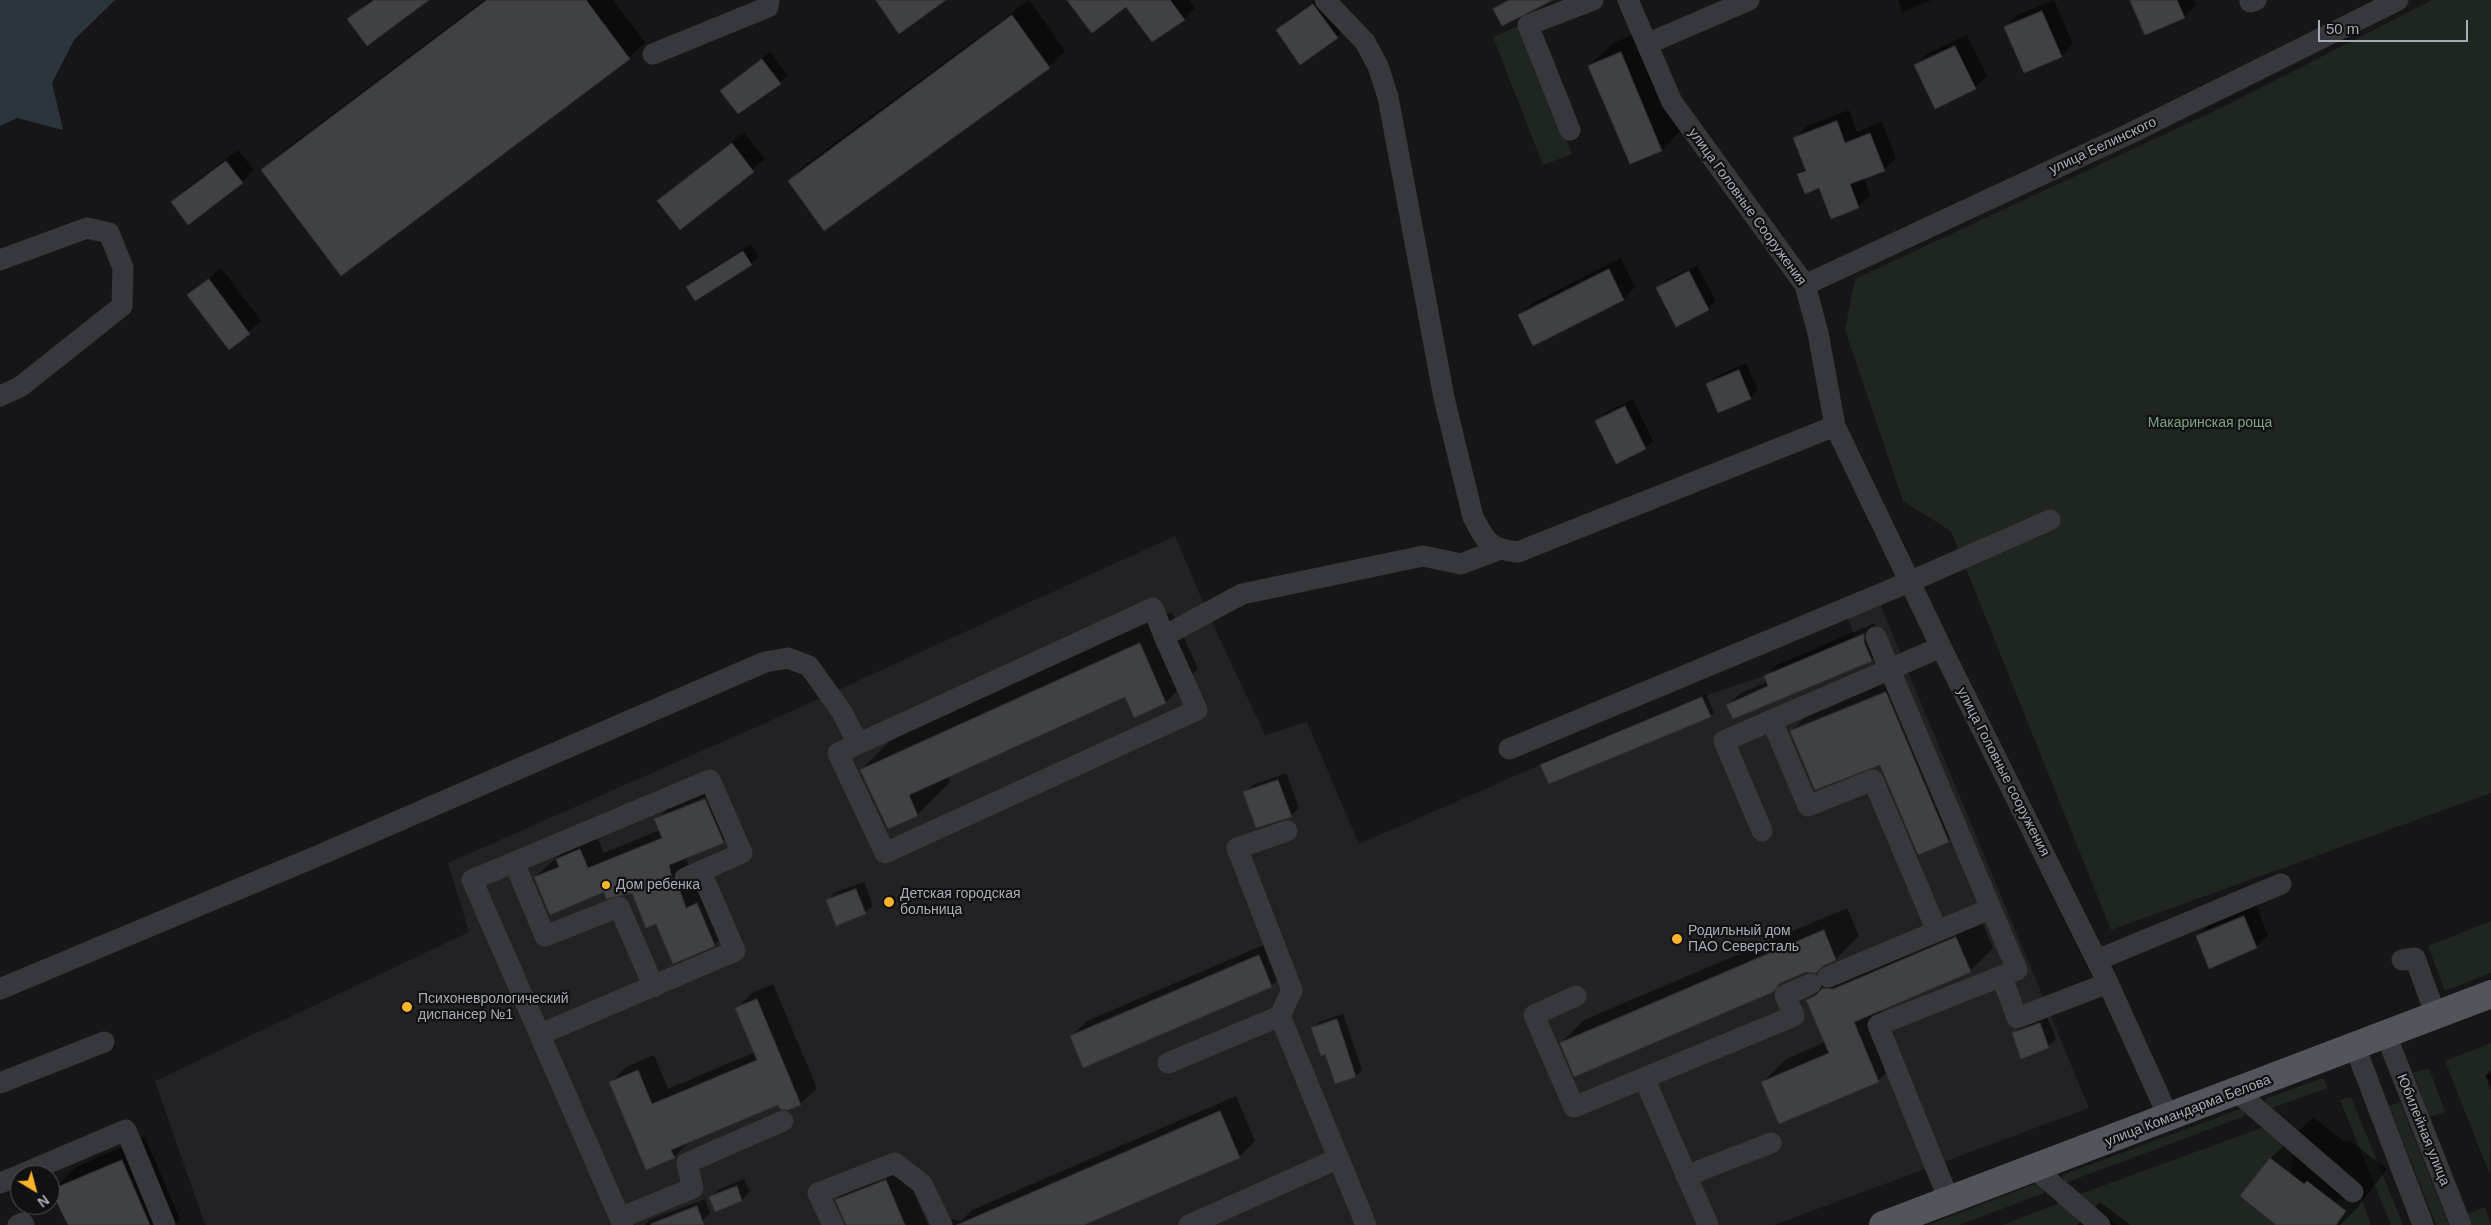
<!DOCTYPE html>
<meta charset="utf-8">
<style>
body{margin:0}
#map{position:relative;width:2491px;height:1225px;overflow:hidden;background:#161618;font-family:Helvetica,sans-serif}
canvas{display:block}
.north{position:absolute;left:10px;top:1165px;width:50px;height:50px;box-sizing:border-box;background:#111113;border:1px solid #4d4f55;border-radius:50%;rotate:143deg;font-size:14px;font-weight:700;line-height:20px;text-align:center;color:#a7adb8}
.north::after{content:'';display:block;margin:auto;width:18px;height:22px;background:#f9b32c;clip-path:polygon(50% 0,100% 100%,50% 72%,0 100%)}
.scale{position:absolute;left:2318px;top:20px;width:150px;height:22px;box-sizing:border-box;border:2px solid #a7adb8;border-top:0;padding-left:6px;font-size:15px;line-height:18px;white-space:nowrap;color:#a7adb8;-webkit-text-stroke:4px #111113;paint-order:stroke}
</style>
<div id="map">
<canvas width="2491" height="1225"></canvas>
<div class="north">N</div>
<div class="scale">50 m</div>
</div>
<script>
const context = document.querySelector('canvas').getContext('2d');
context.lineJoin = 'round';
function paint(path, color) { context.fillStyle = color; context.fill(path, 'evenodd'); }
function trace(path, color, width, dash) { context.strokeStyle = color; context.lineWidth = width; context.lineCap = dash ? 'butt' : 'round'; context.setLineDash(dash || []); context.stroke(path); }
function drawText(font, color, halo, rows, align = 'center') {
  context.font = font + ' Helvetica,sans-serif'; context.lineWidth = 4.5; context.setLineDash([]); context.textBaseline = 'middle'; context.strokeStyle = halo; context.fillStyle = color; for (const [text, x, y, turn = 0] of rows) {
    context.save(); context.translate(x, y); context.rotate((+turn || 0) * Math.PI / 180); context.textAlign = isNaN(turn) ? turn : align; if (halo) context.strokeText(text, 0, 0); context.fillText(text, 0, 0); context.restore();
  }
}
paint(new Path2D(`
 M1175,536L1208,614L1265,735L1307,722L1359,844L1540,765L1549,784L1710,717L1702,697L1764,676L1855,637L1847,617L1880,604L2089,1108L1774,1225H205L155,1081L469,932L448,863L774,719Z`), '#222225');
paint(new Path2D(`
 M2432,0H2491V793L2111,930L1951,531L1903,501L1845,330L1855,279L2225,106Z
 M1520,25L1572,154L1543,165L1493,37Z
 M2491,921V973L2445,991L2428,946Z
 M2491,1043V1072L2485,1075L2491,1091L2490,1175L2445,1061Z
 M2429,1068L2445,1112L2429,1117L2413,1073Z
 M2323,1078L2328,1088L2269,1109L2265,1099Z
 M2351,1097L2403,1225H2391L2340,1100Z
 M2400,1102L2449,1225H2436L2389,1106Z
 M2243,1108L2245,1116L2065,1183L2062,1175Z
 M2264,1127L2294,1151L2290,1173L2270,1158L2240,1196L2276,1225H2118L2080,1194Z
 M2040,1182L2044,1193L1959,1225H1928Z
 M2360,1194L2371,1225H2336L2346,1211L2334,1202Z
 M2060,1203L2087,1225H2002Z
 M2485,1207L2491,1225H2472L2467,1214Z`), '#1e261f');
paint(new Path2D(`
 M0,0H115L74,40L52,83L63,130L17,118L0,126Z`), '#2b353c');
paint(new Path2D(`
 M370,0H427L349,19Z
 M484,0H613L645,42L629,58L263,170L279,154Z
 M1029,0L1065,51L1049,67L789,181L805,165Z
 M1072,0H1189L1195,8L1184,19L1127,6Z
 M1316,0L1349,25L1337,37L1277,31L1289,19Z
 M1898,0H1932L1902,12Z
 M2054,0L2073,44L2061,56L2005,27L2017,15Z
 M2132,0H2194L2196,5L2184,17Z
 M1644,30L1685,126L1662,150L1630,163L1589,66L1613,43Z
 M1967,35L1987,76L1975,88L1916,65L1928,53Z
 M770,52L787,75L780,83L721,91Z
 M1849,110L1857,132L1882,122L1896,158L1884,170L1864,178L1870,195L1858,207L1799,174L1806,167L1795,138L1807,126Z
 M744,132L765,159L680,228L659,201L671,189Z
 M238,150L254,170L242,182L173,202L184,190Z
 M751,244L759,257L751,264L687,287L695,279Z
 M1621,258L1635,287L1624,299L1533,344L1519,316L1531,304Z
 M1697,265L1716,301L1708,309L1658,288L1666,280Z
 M221,268L261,321L229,348L189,295Z
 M1746,363L1758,390L1750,398L1707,384L1715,377Z
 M1633,399L1653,441L1645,448L1597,421L1605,413Z
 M1172,612L1198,669L1166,702L1134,716L1125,696L947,776L950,782L917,815L861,770L894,737Z
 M1875,623V630L1883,648L1872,660L1733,717L1728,705L1739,694L1768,681L1766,676L1777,665Z
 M1902,676L1965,825L1949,841L1880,763L1791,731L1807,715Z
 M1706,694L1714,713L1710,716L1541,765L1545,761Z
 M1286,773L1299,808L1291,816L1245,793L1253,785Z
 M721,784L739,826L723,842L686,857L689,866L730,929L714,945L657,922L632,892L604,890L535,877L573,843L596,834L604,853L660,830L656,820L672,804Z
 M864,882L873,906L865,913L828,900L836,892Z
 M2256,905L2268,935L2256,947L2197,937L2209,925Z
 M1847,908L1859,936L1836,959L1782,981L1772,991L1561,1043L1584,1020Z
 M1979,915L1993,948L1970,971L1881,1009L1901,1057L1878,1081L1763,1082L1786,1059L1826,1042L1807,1000L1831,977Z
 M1275,940L1288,970L1272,985L1084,1066L1071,1037L1087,1021Z
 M773,984L817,1088L801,1103L788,1109L779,1104L690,1141L674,1157L610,1083L626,1067L654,1055L668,1089L755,1052L736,1009L752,993Z
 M1343,1014L1362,1070L1356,1076L1336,1083L1326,1053L1313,1028L1319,1022Z
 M2047,1016L2056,1039L2048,1047L2013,1034L2021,1026Z
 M2491,1071V1087L2486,1075Z
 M1236,1096L1255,1141L1239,1157L1080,1225H938L951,1219L961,1221L972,1210Z
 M2313,1117L2346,1143L2349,1140L2387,1169L2357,1208L2340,1225H2285L2241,1196L2271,1158Z
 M145,1137L180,1219L175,1225H69L53,1190L76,1167Z
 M902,1165L928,1225H847L836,1200L852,1184Z
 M744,1179L750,1192L742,1200L715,1211L710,1198L718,1190Z
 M705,1199L710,1213L702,1221L693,1225H645L649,1220Z
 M2100,1202L2130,1225H2077Z`), '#0007');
const building = new Path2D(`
 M374,0H429L367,46L347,19Z
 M487,0H586L630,59L341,276L261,170Z
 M876,0H946L899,34Z
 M1067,0H1170L1185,20L1152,42L1126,7L1092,33Z
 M1509,0H1553L1502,26L1493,9Z
 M2130,0H2177L2185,18L2145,35Z
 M1313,4L1338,38L1300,65L1276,30Z
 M2042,11L2062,57L2024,73L2004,27Z
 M1012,15L1050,68L824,231L788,181Z
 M1955,46L1976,89L1935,109L1914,65Z
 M1621,52L1662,151L1630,164L1588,66Z
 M762,59L781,84L738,114L720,91Z
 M1837,121L1845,143L1870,133L1885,171L1850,184L1859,208L1831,219L1819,188L1805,194L1797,174L1806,171L1793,138Z
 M732,143L754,172L680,230L657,201Z
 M226,161L243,183L188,225L171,202Z
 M743,251L752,265L695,301L686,287Z
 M1609,269L1624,300L1533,346L1518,315Z
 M1689,271L1709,310L1676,327L1656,288Z
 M209,279L250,334L229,350L187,295Z
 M1739,370L1751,399L1718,413L1706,384Z
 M1625,406L1646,449L1616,464L1595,421Z
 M1864,634V642L1872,661L1733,719L1726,705L1768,686L1764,676Z
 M1140,643L1166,703L1134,718L1125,697L909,795L918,816L888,829L860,770Z
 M1886,692L1949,842L1918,855L1880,765L1815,790L1790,731Z
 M1702,697L1711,717L1549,784L1540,765Z
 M1278,780L1292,817L1256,828L1243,792Z
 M705,799L724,843L669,865L673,883L679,888L686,908L697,903L715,946L673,964L656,924L646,928L632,893L606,899L604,892L550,915L534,877L559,867L556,859L580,849L588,868L662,838L654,819Z
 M856,889L866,914L836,926L826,900Z
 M2244,916L2257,948L2209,969L2196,936Z
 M1824,930L1836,960L1823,966L1816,973L1806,972L1780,983L1773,992L1574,1077L1560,1043Z
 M1956,937L1971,972L1854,1022L1879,1082L1779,1124L1761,1082L1829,1053L1806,1000L1816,995L1823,988L1833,989Z
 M1259,955L1272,987L1083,1068L1070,1036Z
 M757,999L801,1105L788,1110L780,1109L778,1105L671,1150L675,1158L646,1170L609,1082L638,1070L652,1104L757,1060L735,1008Z
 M1337,1019L1356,1077L1335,1084L1325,1054L1321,1056L1311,1028Z
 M2040,1023L2049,1048L2021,1059L2012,1033Z
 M1220,1111L1240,1158L1084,1225H957Z
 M2270,1158L2304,1184L2307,1181L2346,1211L2336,1225H2276L2240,1196Z
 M122,1160L150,1225H68L51,1190Z
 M886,1180L905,1225H846L835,1200Z
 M737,1186L742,1201L715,1212L709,1197Z
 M697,1206L704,1225H651V1224Z`);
paint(building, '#404145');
trace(building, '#303034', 1);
trace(new Path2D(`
 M1325,0L1365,42L1378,66L1388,97L1444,398L1473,517C1486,542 1489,549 1518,552L1835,426
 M1628,0L1672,102L1805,285L1818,333L1835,426L1941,647L2108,983L2169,1118
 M2250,2L2256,0
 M1647,44L1749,0
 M653,54L768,7L769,0
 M1570,130L1528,25L1593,0
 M0,260L87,228L109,233L123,268L122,306L20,387L0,396
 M1805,285L2129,134L2398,0
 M1876,637L2017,970L1878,1025L1949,1200
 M1772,721L1808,806L1873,780L1937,931
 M858,744L838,753L885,853L1197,710L1164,636
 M1509,749L1909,582L2050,520
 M1287,831L1237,848L1292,990L1280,1016L1366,1225
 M1762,831L1724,741L1941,647
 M514,862L545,936L619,907L654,987
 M2097,960L2281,884
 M2402,960L2415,958L2436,1016
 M1828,977L1990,909
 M2002,977L2017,1018L2108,983
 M0,989L322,854L765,662L788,658L809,666L842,712L858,744L1153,608L1164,636L1242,594L1423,556L1461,564L1498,550
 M1576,996L1534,1015L1574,1107L1644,1078L1708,1225
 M541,1034L735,951L701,872
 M2386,1035L2461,1225
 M2355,1047L2423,1225
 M1168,1063L1280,1016
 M1644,1078L1794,1016L1785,995L1811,984
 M0,1083L104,1042
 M2237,1092L2353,1192
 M2034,1168L2100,1225
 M20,1175L126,1130L165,1225
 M1686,1176L1771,1143
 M0,1183L20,1175
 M620,1218L693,1188L687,1163L783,1121
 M18,1225L23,1223L24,1225
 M623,1225L472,880L710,780L742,853L685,878
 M833,1225L818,1193L895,1163L922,1184L942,1225
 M1189,1225L1337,1159`), '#37383d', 21);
trace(new Path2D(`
 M1883,1225L2491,994`), '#52555c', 28);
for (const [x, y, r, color] of [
 [606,885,5,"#f9b32c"],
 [889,902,6,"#f9b32c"],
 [1677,939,6,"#f9b32c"],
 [407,1007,6,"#f9b32c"]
]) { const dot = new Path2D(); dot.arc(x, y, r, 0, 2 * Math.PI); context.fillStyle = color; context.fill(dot); trace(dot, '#111113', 2); }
drawText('14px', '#a7adb8', '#111113', [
 ["улица Белинского",2103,146,-25],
 ["улица Головные Сооружения",1747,207,54],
 ["улица Головные сооружения",2003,772,63],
 ["улица Командарма Белова",2188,1111,-21],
 ["Юбилейная улица",2423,1130,68]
]);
drawText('14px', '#7da480', '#111113', [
 ["Макаринская роща",2210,423]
]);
drawText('14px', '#a7adb8', '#111113', [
 ["Дом ребенка",616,885],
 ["Детская городская",900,894],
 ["больница",900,910],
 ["Родильный дом",1688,931],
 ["ПАО Северсталь",1688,947],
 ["Психоневрологический",418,999],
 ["диспансер №1",418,1015]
], 'left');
</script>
